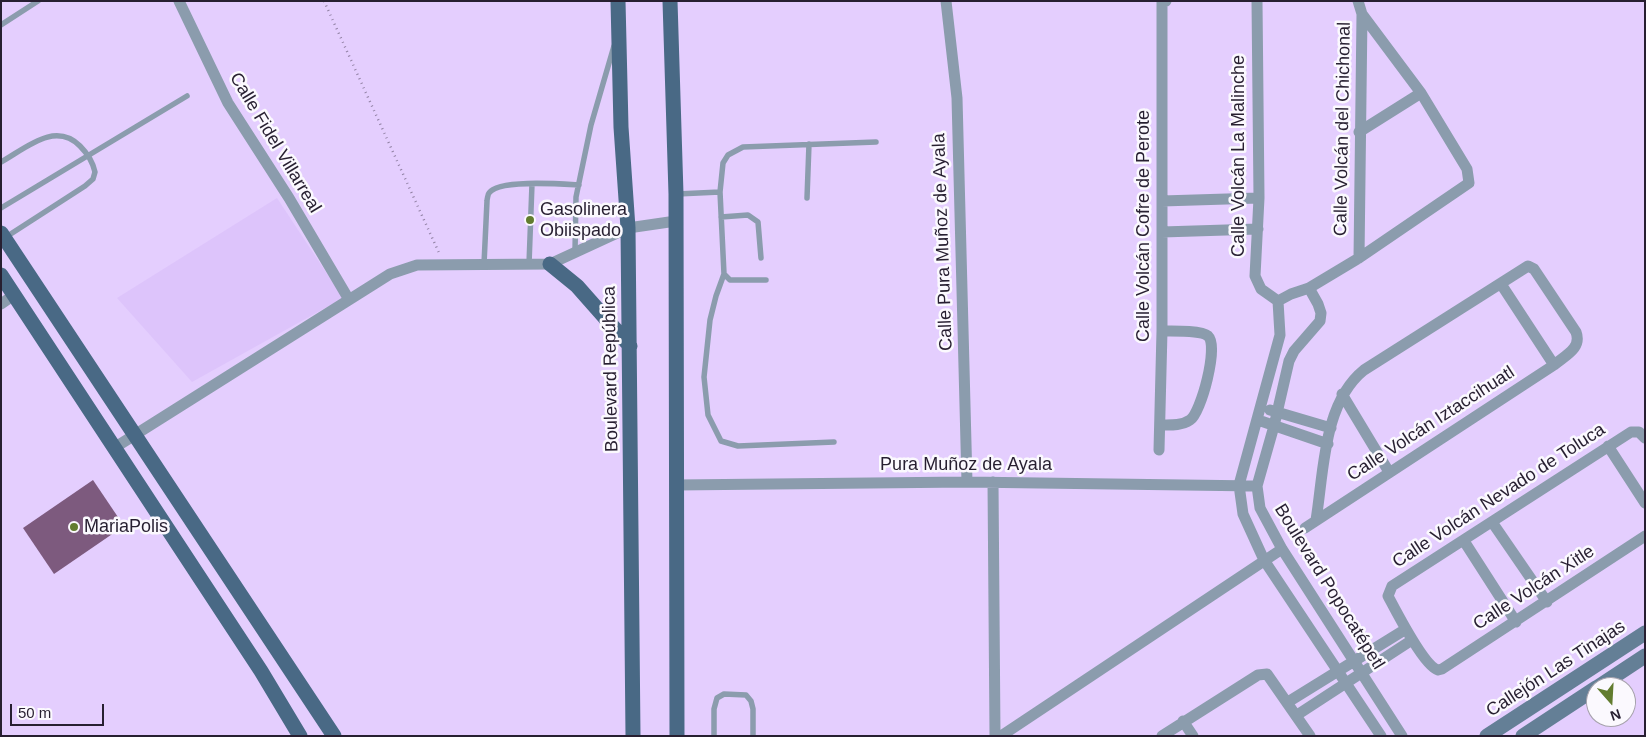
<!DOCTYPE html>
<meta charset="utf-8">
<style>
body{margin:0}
#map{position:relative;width:1646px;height:737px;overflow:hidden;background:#e4cefe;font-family:Arial,sans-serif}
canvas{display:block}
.frame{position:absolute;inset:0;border:2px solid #271f31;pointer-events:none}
.north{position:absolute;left:1586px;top:677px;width:50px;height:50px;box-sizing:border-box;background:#fbf9fe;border:1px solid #a6a2ac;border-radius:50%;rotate:161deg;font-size:14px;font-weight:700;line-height:20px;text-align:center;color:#271f31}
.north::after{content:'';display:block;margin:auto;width:18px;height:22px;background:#627c2f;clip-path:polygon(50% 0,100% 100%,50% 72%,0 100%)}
.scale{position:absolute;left:10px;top:704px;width:94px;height:22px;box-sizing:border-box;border:2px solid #271f31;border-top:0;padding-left:6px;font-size:15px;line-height:18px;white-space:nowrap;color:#271f31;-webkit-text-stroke:4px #fbf9fe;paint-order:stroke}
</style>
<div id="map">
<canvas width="1646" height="737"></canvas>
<div class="frame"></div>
<div class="north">N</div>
<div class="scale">50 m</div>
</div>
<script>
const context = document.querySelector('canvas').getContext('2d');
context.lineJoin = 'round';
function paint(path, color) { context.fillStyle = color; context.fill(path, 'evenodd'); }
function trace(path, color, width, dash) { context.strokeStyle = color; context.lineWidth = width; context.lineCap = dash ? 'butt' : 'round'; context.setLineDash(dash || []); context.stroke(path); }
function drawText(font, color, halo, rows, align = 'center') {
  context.font = font + ' Arial,sans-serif'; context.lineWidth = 5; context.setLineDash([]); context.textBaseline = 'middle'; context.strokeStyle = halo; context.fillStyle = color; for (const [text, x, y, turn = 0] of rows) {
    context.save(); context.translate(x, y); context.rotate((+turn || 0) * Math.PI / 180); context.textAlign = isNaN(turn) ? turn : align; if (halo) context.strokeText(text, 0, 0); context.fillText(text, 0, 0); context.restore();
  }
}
paint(new Path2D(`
 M277,198L343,298L192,382L117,298Z`), '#ddc4fb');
paint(new Path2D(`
 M93,480L124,526L54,574L23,528Z`), '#7d5a7e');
trace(new Path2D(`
 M324,1L440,255`), '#9383a6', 2.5, [1, 4]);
trace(new Path2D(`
 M1,25L38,1
 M1,162C26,148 55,121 80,146C87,153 93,163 95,172L93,179L85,186L6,237
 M677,194L720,192
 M807,198L809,144
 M1,208L187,96
 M721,217L748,215L758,222L761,258
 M575,251L576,197L591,125L614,46
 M484,264L487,201C487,200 488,194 489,193C498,179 562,184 579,185
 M529,264L532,184
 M724,274L730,280H766
 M834,442L738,446L721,441L708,415L704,377L710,320L716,296L724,274L720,192L723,163L728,155L743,147L876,142
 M714,736V709L717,698L724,694L746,695L751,701L753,709V736`), '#8b9cad', 5.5);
trace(new Path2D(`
 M179,1L228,103L289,198L348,298
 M946,1L957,98L967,482
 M1257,1L1259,198L1255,276L1261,289L1278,301
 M1358,1L1362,14L1359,258
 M1359,132L1421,93
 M1162,201L1259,198
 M1162,232L1258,229
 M1501,284L1554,365
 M1309,288L1318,304L1321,313L1320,321L1294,351L1289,361L1274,426L1257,486L1260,508L1282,549L1402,736
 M1278,301L1280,335L1239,485L1243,514L1264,560L1381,736
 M1278,301L1291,294L1309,288L1359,258L1469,183L1467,169L1421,93L1362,14
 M1,304L14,295
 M1342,394L1389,472
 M1270,410L1331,428
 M1258,420L1328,444
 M1160,425C1170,425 1181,426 1190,420C1201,413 1219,346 1208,336C1201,330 1172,331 1162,331
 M1645,438L1639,432H1631L1392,586L1388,596C1396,611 1424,666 1438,670L1442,669L1645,536
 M1608,446L1645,503
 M114,448L390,274L417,265L550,264L628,228L676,221
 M1159,450L1162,331V1H1166
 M993,482L995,736
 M676,485L967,482L1257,486
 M1492,522L1547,602
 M1305,528L1554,365C1566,355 1582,348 1576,332L1534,269L1528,266L1364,370C1323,403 1324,471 1316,520
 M1464,541L1516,622
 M1288,702L1406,629
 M1297,715L1412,640
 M1183,721L1193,736
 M1001,736L1282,549
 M1162,736L1258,675L1267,674L1310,736`), '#8b9cad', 11);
trace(new Path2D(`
 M1598,687L1645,656
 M1487,736L1645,633
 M1523,736L1596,688`), '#647f96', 15);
trace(new Path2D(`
 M618,1L621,127L628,228L633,736
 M670,1L676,194L677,736
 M1,233L334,736
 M550,264L577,286L630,346
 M1,275L261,671L300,736`), '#496985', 15);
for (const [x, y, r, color] of [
 [530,220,5,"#627c2f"],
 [74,527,5,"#627c2f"]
]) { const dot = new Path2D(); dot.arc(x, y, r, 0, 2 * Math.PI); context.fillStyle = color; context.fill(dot); trace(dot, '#fbf9fe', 2); }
drawText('18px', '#271f31', '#fbf9fe', [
 ["Calle Volcán del Chichonal",1343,129,-89],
 ["Calle Fidel Villarreal",275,143,59],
 ["Calle Volcán La Malinche",1239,156,-90],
 ["Calle Volcán Cofre de Perote",1144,226,-90],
 ["Calle Pura Muñoz de Ayala",943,242,-92],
 ["Boulevard República",611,369,-91],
 ["Calle Volcán Iztaccihuatl",1431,424,-33],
 ["Pura Muñoz de Ayala",966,465],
 ["Calle Volcán Nevado de Toluca",1499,496,-33],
 ["Boulevard Popocatépetl",1329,587,58],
 ["Calle Volcán Xitle",1534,588,-33],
 ["Callejón Las Tinajas",1556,669,-33]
]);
drawText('18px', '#271f31', '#fbf9fe', [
 ["Gasolinera",540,210],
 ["Obiispado",540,231],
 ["MariaPolis",84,527]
], 'left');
</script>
